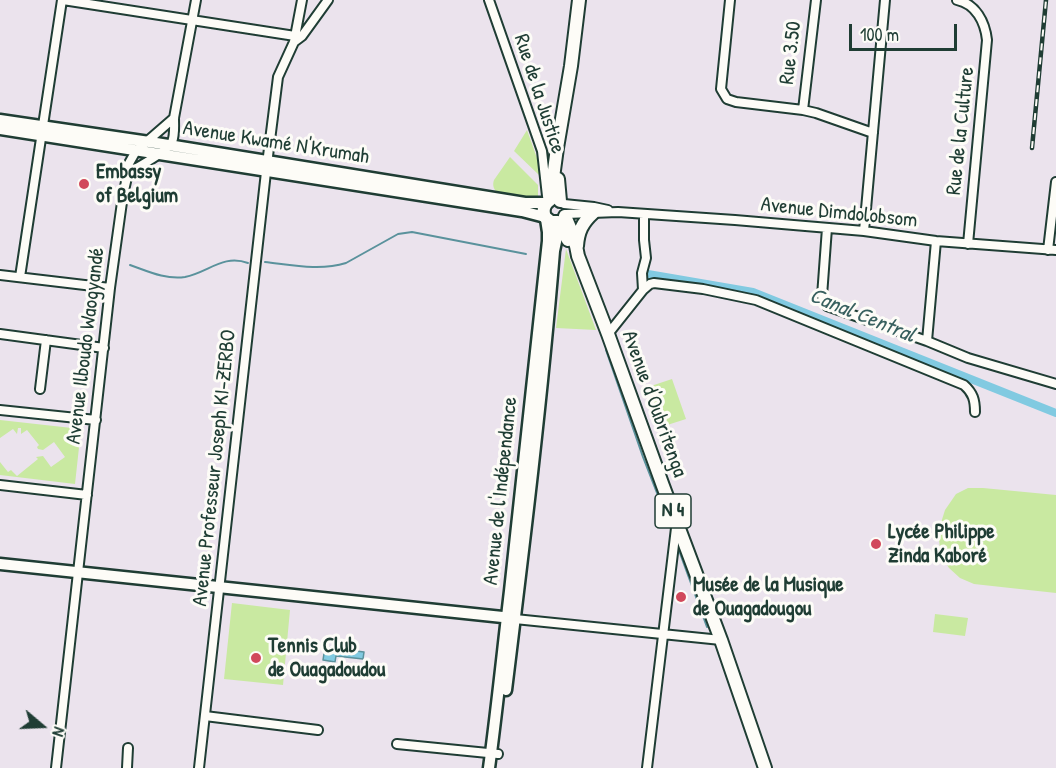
<!DOCTYPE html>
<meta charset="utf-8">
<style>
body{margin:0}
#map{position:relative;width:1056px;height:768px;overflow:hidden;background:#ebe3ed;font-family:"Patrick Hand",sans-serif}
canvas{display:block}
.north{position:absolute;left:12px;top:696px;width:60px;height:60px;-webkit-text-stroke:4px #fdfcf7;paint-order:stroke;rotate:109deg;font-size:16px;font-weight:700;line-height:24px;text-align:center;color:#1f3d34}
.north::after{content:'';display:block;margin:auto;width:21px;height:27px;background:#1f3d34;clip-path:polygon(50% 0,100% 100%,50% 72%,0 100%)}
.scale{position:absolute;left:849px;top:24px;width:108px;height:27px;box-sizing:border-box;border:3px solid #1f3d34;border-top:0;padding-left:8px;font-size:18px;line-height:21px;white-space:nowrap;color:#1f3d34;-webkit-text-stroke:4px #fdfcf7;paint-order:stroke}
</style>
<div id="map">
<canvas width="1056" height="768"></canvas>
<div class="north">N</div>
<div class="scale">100 m</div>
</div>
<script>
const context = document.querySelector('canvas').getContext('2d');
context.lineJoin = 'round';
function paint(path, color) { context.fillStyle = color; context.fill(path, 'evenodd'); }
function trace(path, color, width, dash) { context.strokeStyle = color; context.lineWidth = width; context.lineCap = dash ? 'butt' : 'round'; context.setLineDash(dash || []); context.stroke(path); }
function drawText(font, color, halo, rows, align = 'center') {
  context.font = font + ' "Patrick Hand",sans-serif'; context.lineWidth = 6; context.setLineDash([]); context.textBaseline = 'middle'; context.strokeStyle = halo; context.fillStyle = color; for (const [text, x, y, turn = 0] of rows) {
    context.save(); context.translate(x, y); context.rotate((+turn || 0) * Math.PI / 180); context.textAlign = isNaN(turn) ? turn : align; if (halo) context.strokeText(text, 0, 0); context.fillText(text, 0, 0); context.restore();
  }
}
paint(new Path2D(`
 M527,130L538,161L539,175L514,151Z
 M510,157L538,185V198L527,199L498,194C494,189 492,186 494,180Z
 M566,249L596,330L556,328Z
 M672,379L686,419L661,427L648,387Z
 M0,420L81,429L75,484L0,475V462L8,472L11,470L17,476L38,459L36,457L43,456L51,467L65,457L54,442L43,450L38,449L37,447L39,445L27,430L21,434V428H18L17,434L13,429L0,438Z
 M968,488H983L1056,495V593L974,584L960,578L949,568L941,556L939,540L940,526L945,510L956,494Z
 M232,603L290,610L283,685L224,679Z
 M935,614L968,618L965,636L933,632Z`), '#c9e9a1');
const water = new Path2D(`
 M325,647L364,652L363,659L336,656L335,662L323,660Z`);
paint(water, '#81cae1');
trace(water, '#5a929c', 1.5);
trace(new Path2D(`
 M265,262C292,265 320,271 346,263L398,234L412,232L526,254
 M130,265C147,271 166,280 185,277C209,272 223,254 248,263
 M606,350L643,457L673,534
 M677,545L707,627`), '#5a929c', 2);
trace(new Path2D(`
 M648,274L753,292L1056,413`), '#81cae1', 8);
const minor = new Path2D(`
 M63,0L295,36
 M489,0L542,151L547,196
 M730,0L721,89L727,99L736,102L803,110L816,113L873,133
 M957,0C976,4 985,22 987,40L968,244
 M294,42L302,36L328,0
 M803,110L816,0
 M128,173C138,167 168,151 172,142C175,135 174,126 174,118L196,0
 M564,204L594,207L608,210
 M566,214L618,212L735,220L864,231L936,241L1056,250
 M827,228L822,296L823,300L827,306L927,341L968,358L1056,384
 M864,231L885,0
 M1048,250L1056,182
 M0,275L110,288
 M20,277L62,0
 M643,290L650,284L654,283L703,289L756,300L964,385C973,393 975,400 975,412
 M0,334L104,348
 M608,334L643,290L642,273L646,258L644,240V214
 M927,341L936,241
 M40,389L46,340
 M0,410L96,420
 M0,485L87,495
 M515,619L721,640
 M205,716L318,730
 M397,744L498,754
 M56,768L110,288L123,195L128,173V165L136,151L174,118
 M127,768L128,748
 M199,768L266,172L278,77L294,42L302,0
 M647,768L676,528`);
const major = new Path2D(`
 M0,120L156,143L525,203H546
 M0,129L522,211L545,217
 M0,564L512,618
 M506,690C524,544 542,398 554,251L557,237L556,223
 M489,768C497,709 503,650 510,591C523,474 535,358 548,241V232L546,219`);
const highway = new Path2D(`
 M558,179L560,201
 M550,200L557,148L571,66L579,0
 M550,200C544,204 542,210 545,217L551,222H558
 M565,216C571,229 576,242 578,256L608,334L663,486L721,640L765,768
 M558,222L568,240
 M577,246C578,232 582,223 593,213`);
trace(minor, '#1f3d34', 12);
trace(major, '#1f3d34', 15);
trace(highway, '#1f3d34', 16);
trace(minor, '#fdfcf7', 8);
trace(major, '#fdfcf7', 10);
trace(highway, '#fdfcf7', 12);
const rail = new Path2D(`
 M1032,148L1046,0`);
trace(rail, '#1f3d34', 4.5);
trace(rail, '#fdfcf7', 2, [7]);
for (const [x, y, r, color] of [
 [84,184,6,"#d1495b"],
 [876,544,6,"#d1495b"],
 [681,597,6,"#d1495b"],
 [256,658,6,"#d1495b"]
]) { const dot = new Path2D(); dot.arc(x, y, r, 0, 2 * Math.PI); context.fillStyle = color; context.fill(dot); trace(dot, '#fdfcf7', 2); }
for (const [x, y, w] of [
 [673,511,36]
]) { const box = new Path2D(); box.roundRect(x - w / 2, y - 17, w, 34, 4.5); context.fillStyle = '#fdfcf7'; context.fill(box); trace(box, '#1f3d34', 1.5); }
drawText('bold 20px', '#1f3d34', null, [
 ["N 4",673,511]
]);
drawText('21px', '#1f3d34', '#fdfcf7', [
 ["Rue 3.50",791,53,-83],
 ["Rue de la Justice",539,94,72],
 ["Rue de la Culture",961,131,-84],
 ["Avenue Kwamé N'Krumah",276,143,9],
 ["Avenue Dimdolobsom",839,213,6],
 ["Avenue Ilboudo Waogyandé",86,346,-83],
 ["Avenue d'Oubritenga",654,404,70],
 ["Avenue Professeur Joseph KI-ZERBO",215,468,-84],
 ["Avenue de l'Indépendance",501,491,-84]
]);
drawText('bold 21px', '#1f3d34', '#fdfcf7', [
 ["Embassy",96,172],
 ["of Belgium",96,196],
 ["Lycée Philippe",888,532],
 ["Zinda Kaboré",888,556],
 ["Musée de la Musique",693,585],
 ["de Ouagadougou",693,609],
 ["Tennis Club",268,646],
 ["de Ouagadoudou",268,670]
], 'left');
drawText('italic 22px', '#38605f', '#fdfcf7', [
 ["Canal Central",862,316,22]
]);
</script>
